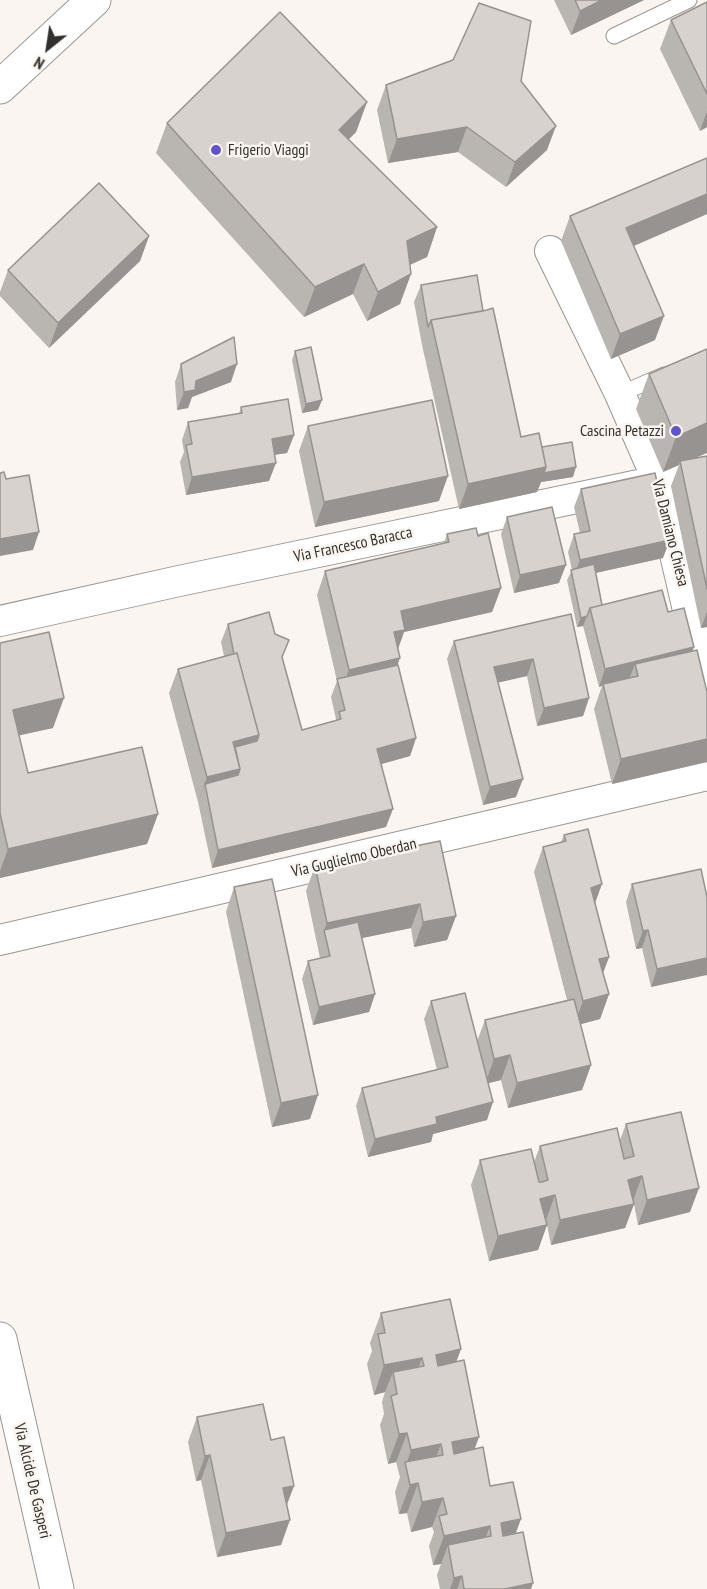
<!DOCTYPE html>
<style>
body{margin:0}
#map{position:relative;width:707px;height:1589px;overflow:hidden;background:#faf5f0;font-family:"PT Sans Narrow",sans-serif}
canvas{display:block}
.north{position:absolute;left:18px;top:18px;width:60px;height:60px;-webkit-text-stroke:4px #faf5f0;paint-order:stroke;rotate:210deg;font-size:16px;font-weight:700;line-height:24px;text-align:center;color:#32302e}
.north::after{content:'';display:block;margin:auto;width:21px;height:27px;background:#32302e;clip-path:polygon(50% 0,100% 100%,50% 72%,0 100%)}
</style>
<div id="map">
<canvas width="707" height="1589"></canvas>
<div class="north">N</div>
</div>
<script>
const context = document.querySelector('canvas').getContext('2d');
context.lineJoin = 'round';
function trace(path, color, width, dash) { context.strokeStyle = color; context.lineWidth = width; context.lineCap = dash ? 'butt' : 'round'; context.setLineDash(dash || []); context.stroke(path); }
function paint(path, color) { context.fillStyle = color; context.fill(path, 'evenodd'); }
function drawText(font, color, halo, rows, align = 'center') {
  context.font = font + ' "PT Sans Narrow",sans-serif'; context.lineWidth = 5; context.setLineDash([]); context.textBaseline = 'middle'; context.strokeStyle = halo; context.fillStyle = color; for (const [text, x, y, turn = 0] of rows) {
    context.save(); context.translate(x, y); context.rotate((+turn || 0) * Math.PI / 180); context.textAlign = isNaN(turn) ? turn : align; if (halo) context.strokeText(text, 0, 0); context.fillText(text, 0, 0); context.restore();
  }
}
const lane = new Path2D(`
 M614,36L689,0
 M620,394L664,375`);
const street = new Path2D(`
 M550,251L620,394L658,481L707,692
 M0,621L179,581L658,481L707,472
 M0,940L707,775`);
const secondary = new Path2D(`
 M0,87L94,0
 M0,1339L57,1589`);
trace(lane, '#999590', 17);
trace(street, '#999590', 32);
trace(secondary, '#999590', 35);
trace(lane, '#fff', 15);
trace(street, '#fff', 30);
trace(secondary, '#fff', 33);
paint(new Path2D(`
 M554,0H644L571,35Z
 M707,2V127L700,131L660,49L671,20Z
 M521,81L547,150L506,187L458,152L388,163L377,110L386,85Z
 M367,102L356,132L348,140L437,227L427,257L410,265L400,304L367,321L353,294L304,317L156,153L167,123Z
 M707,214L634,246L655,340L611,359L561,241L570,216Z
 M149,236L140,261L49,348L0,296V292L8,270Z
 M421,285L483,311L521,437L542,447L573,477L541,482L537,492L459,509L422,345L414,302Z
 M295,351L318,410L302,413L292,360Z
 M181,364L231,382L192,397L188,408L177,410L175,382Z
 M649,374L695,458L707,456V627L701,628L671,486L679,465L663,472L636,409Z
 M241,407L294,435L287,453L274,455L269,481L186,495L180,462L184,452L182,440L188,422L239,414Z
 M308,426L439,501L315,527L299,451Z
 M581,489L663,558L595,573L602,605L668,612L694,647L692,651L707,692V762L612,784L594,709L602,686L599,687L583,626L577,627L567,580L572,570L568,552L574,534L580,533L574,507Z
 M507,517L559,583L514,593L501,534Z
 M447,534L478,536L501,588L492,612L404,632L398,649V665L416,738L410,756L381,764L386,827L212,868L198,802L169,693L178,669L224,656L221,642L228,624L275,634L289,640L282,657L302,730L336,721V719L331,697L337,681L317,595L325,571L444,543Z
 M571,614L589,698L583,716L537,726L527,676L498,682L516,797L483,805L447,659L454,641Z
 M0,643L53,728L19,735L28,773L158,814L147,844L0,878Z
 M564,835L595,904L609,957L603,973L609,994L600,1019L581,1024L591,1065L582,1090L508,1108L501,1080L488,1083L487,1120L433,1134L431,1142L368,1157L356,1106L362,1088L437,1070L424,1019L431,1001L477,1041L485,1020L567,1000L534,872L543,847L561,842Z
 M315,866L456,916L447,940L414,947L411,928L362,938L375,994L369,1012L313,1025L302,979L308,961L320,958L306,891Z
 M701,869L651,987L642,948L636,949L626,902L632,884Z
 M234,887L310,1119L272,1127L226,912Z
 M626,1124L690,1212L638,1225L634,1204L625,1228L551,1245L546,1220L547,1225L538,1250L489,1261L471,1185L480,1160L534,1162L540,1146L620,1140Z
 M381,1313L461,1349L456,1362L475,1449L490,1486L516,1533L531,1589H440L437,1575L441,1564L433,1565L429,1546L434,1532L432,1527L411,1532L407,1513L399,1514L395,1492L400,1477L396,1462L388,1464L380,1425L384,1414L382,1402L385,1392L374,1395L367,1364L372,1351L370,1343Z
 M197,1417L271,1440L287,1505L281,1545L217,1557L201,1480L196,1481L188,1442Z`), '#b9b5b0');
paint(new Path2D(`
 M602,0H644L571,35L580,11Z
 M367,102L356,132L328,160L339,130Z
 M707,111V127L700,131Z
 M556,126L547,150L506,187L515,162Z
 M467,127L458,152L388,163L397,139Z
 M707,194V214L617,253L626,228Z
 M437,227L427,257L396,271L407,241Z
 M149,236L140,261L49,348L58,323Z
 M364,264L353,294L304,317L315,287Z
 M411,274L400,304L367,321L378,292Z
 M664,316L655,340L611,359L620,334Z
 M237,364L231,382L192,397L188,408L177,410L184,392L196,381Z
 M322,400L318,410L302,413L306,404Z
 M707,423V453L681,464L680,461L679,465L663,472L676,437Z
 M294,435L287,453L265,456L272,439Z
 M276,463L269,481L186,495L192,477Z
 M546,467H576L573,477L541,482L537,492L459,509L468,484Z
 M448,476L439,501L315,527L324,502Z
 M39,532L33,550L0,556V539Z
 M670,540L663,558L573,578L580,560Z
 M566,565L559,583L514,593L520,575Z
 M501,588L492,612L404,632L396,654L385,657L401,611Z
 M707,612V627L701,628Z
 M587,616L583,626L577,627L581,618Z
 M694,647L687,665L638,676L635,664L629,679L603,684L602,686L599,687L605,669Z
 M400,658L391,682L340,692L349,670Z
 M533,659L527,676L488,685L494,667Z
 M64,698L53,728L3,739L13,710Z
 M589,698L583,716L537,726L544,708Z
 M259,735L250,759L235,763L233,742Z
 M416,738L410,756L371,767L377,749Z
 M707,739V762L612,784L621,759Z
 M240,769L231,793L205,784L198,802L207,777Z
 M523,779L516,797L483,805L490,787Z
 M393,809L386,827L212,868L218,850Z
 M158,814L147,844L0,878V871L8,849Z
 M602,884L593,909L591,888Z
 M420,904L411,928L328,945L324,930L327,923Z
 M456,916L447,940L414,947L423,922Z
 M648,930L642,948L636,949L643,931Z
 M609,957L600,981L599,959Z
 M707,958V975L651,987L657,969Z
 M375,994L369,1012L313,1025L319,1007Z
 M609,994L600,1019L574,1026L583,1001Z
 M510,1055L501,1080L485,1084L494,1059Z
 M591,1065L582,1090L508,1108L517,1083Z
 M318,1095L310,1119L272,1127L281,1103Z
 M493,1102L487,1120L433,1134L431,1142L368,1157L375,1139L436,1117Z
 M642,1176L633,1201L628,1180Z
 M699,1188L690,1212L638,1225L647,1200Z
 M555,1195L546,1220L540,1199Z
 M634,1204L625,1228L551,1245L560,1220Z
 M547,1225L538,1250L489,1261L498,1236Z
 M461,1349L450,1379L425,1384L436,1355Z
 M422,1358L411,1387L393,1372L385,1392L374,1395L384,1365Z
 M407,1433L396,1462L388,1464L399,1434Z
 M479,1437L468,1467L441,1472L452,1442Z
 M441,1444L430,1474L406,1465L411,1450Z
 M210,1455L201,1480L196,1481L205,1456Z
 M418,1483L407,1513L399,1514L410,1485Z
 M294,1486L285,1510L283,1488Z
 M443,1498L432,1527L411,1532L422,1502Z
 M521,1519L510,1549L490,1553L501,1523Z
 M290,1520L281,1545L217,1557L226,1533Z
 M490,1526L479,1556L448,1545L441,1564L433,1565L444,1536Z
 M462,1576L457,1589H450L454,1578Z
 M533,1583L531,1589H505Z`), '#969390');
const building = new Path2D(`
 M575,0H602L580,11Z
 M707,2V94L671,20Z
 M479,3L531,21L521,81L556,126L515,162L467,127L397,139L386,85L453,60Z
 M280,12L367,102L339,130L437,227L407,241L411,274L378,292L364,264L315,287L167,123Z
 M707,158V194L626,228L664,316L620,334L570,216Z
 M99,183L149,236L58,323L8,270Z
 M477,275L483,311L431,320L428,327L421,285Z
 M493,308L521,437L539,433L546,467L468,484L431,320L487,310Z
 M234,337L237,364L196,381L195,390L184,392L181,364Z
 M311,347L322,400L306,404L295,351Z
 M707,349V423L676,437L649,374Z
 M288,399L294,435L272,439L276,463L192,477L186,445L192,444L188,422L242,413L241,407Z
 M432,400L448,476L324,502L308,426Z
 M572,442L576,467L544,473L546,467L542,447Z
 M707,456V589L680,461Z
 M4,472L6,479L29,475L39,532L0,539V473Z
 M655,473L670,540L580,560L574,534L590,531L581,489Z
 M552,507L566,565L520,575L507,517Z
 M476,528L478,536L488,533L501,588L401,611L405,630L394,632L400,658L349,670L325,571L449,542L447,534Z
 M594,564L602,605L590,608L587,616L581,618L571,570Z
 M662,590L668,612L684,608L694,647L605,669L590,608Z
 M269,612L275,634L289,640L282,657L302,730L341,719L339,712L345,710L337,679L398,665L416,738L377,749L393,809L218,850L205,784L238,775L240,769L235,747L257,741L259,735L237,653L234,654L228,624Z
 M571,614L589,698L544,708L533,659L494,667L523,779L490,787L454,641Z
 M49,632L64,698L13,710L28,773L142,747L158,814L8,849L0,813V643Z
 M697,650L707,692V739L621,759L603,684L638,676L635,664Z
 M237,653L259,735L233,742L240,769L207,777L178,669Z
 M588,829L602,884L591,888L609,957L599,959L609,994L583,1001L543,847L566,841L564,835Z
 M440,841L456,916L423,922L420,904L327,923L315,866Z
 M701,869L707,897V958L657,969L648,930L643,931L632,884Z
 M272,879L318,1095L281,1103L234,887Z
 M358,922L375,994L319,1007L308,961L330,956L324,930Z
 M465,993L493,1102L436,1117L437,1124L375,1139L362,1088L448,1067L431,1001Z
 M574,999L591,1065L517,1083L510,1055L494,1059L485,1020Z
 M681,1112L699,1188L647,1200L642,1176L628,1180L634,1204L560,1220L555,1195L540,1199L547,1225L498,1236L480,1160L531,1149L539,1182H542L548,1180L540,1146L617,1128L624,1159L634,1156L626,1124Z
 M450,1299L461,1349L436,1355L438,1366L464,1360L479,1437L452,1442L454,1454L483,1447L490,1486L513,1482L521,1519L501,1523L503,1536L523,1532L533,1583L505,1589H464L462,1576L454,1578L448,1545L491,1536L490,1526L444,1536L439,1516L447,1514L443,1498L422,1502L418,1483L410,1485L405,1462L443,1455L441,1444L411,1450L407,1433L399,1434L391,1396L397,1394L393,1372L424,1366L422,1358L384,1365L378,1334L385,1333L381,1313Z
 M263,1404L271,1440L284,1437L294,1486L283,1488L290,1520L226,1533L210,1455L205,1456L197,1417Z`);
paint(building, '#d7d2cd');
trace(building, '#969390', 1.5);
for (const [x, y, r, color] of [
 [216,150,6,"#6153cc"],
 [676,431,6,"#6153cc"]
]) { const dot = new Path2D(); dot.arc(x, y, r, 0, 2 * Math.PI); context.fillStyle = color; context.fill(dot); trace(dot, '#faf5f0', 2); }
drawText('16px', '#32302e', '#faf5f0', [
 ["Frigerio Viaggi",228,150],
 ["Cascina Petazzi",664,431,"right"]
], 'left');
drawText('16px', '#32302e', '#faf5f0', [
 ["Via Damiano Chiesa",670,533,76],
 ["Via Francesco Baracca",353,545,-12],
 ["Via Guglielmo Oberdan",354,858,-13],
 ["Via Alcide De Gasperi",32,1481,77]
]);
</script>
